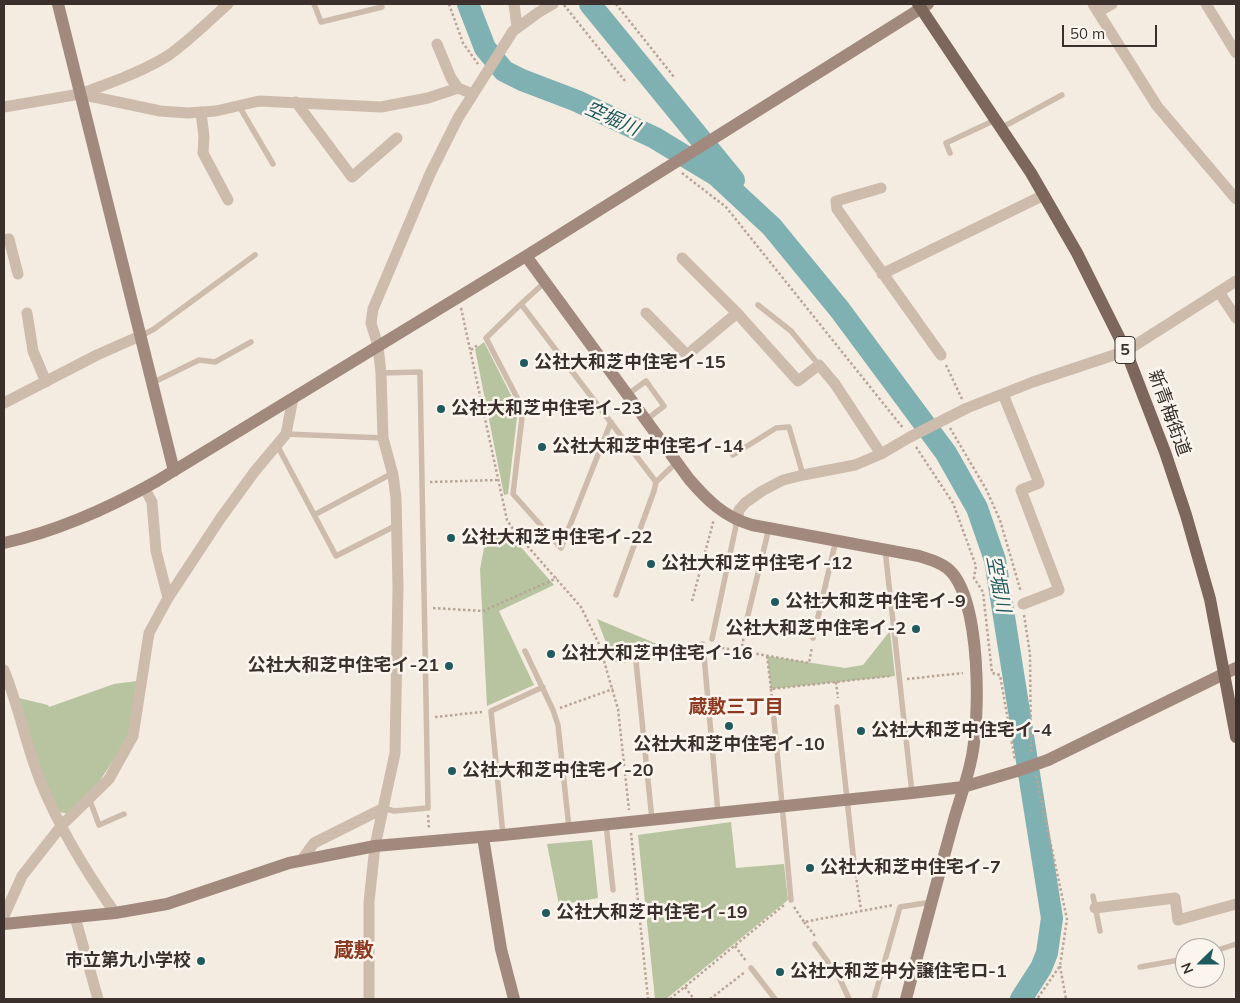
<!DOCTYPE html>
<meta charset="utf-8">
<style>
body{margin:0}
#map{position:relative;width:1240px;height:1003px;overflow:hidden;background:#f4ebe1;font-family:Mulish,sans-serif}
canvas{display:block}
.frame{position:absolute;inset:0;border:5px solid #3b302b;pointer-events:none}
.north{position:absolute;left:1175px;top:938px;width:50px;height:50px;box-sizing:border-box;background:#fbf5ee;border:1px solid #aea6a0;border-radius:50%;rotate:248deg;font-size:14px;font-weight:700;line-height:20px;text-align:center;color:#3b302b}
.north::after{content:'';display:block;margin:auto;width:18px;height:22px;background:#1f5a5e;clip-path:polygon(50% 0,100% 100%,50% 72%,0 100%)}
.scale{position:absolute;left:1062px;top:25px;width:95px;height:22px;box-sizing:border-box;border:2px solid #3b302b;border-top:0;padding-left:6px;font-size:15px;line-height:18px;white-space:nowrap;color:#3b302b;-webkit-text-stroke:4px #fbf5ee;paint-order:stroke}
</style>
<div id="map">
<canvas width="1240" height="1003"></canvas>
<div class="frame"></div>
<div class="north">N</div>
<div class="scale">50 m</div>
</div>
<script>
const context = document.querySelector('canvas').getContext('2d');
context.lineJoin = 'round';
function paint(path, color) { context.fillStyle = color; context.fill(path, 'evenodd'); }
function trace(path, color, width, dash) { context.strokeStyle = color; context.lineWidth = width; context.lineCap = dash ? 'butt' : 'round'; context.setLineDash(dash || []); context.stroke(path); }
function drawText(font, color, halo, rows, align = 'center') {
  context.font = font + ' Mulish,"Noto Sans JP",sans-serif'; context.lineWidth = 5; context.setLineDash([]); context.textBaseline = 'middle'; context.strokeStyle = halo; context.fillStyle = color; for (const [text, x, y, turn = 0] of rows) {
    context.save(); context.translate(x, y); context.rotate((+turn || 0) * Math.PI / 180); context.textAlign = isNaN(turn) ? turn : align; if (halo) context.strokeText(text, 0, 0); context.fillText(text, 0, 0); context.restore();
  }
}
paint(new Path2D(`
 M484,342L518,409L508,494L504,495L475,349Z
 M506,530L554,585L499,611L534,685L487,706L480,569L486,537Z
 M597,619L686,656L618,663L613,661Z
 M890,631L895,676L771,689L767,656L845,668L863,665Z
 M137,681L128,738L99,782L69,814L59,812L42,776L19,698L48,705L49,707L114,684Z
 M731,822L736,868L784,864L788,900L666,999H655L638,835Z
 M592,840L598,898L559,905L547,844Z`), '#b8c4a0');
trace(new Path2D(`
 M468,4L485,48L504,71L522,80L577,101L655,138L716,175L772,227L840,310L946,453L977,508L995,560L1052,918L1047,953L1041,968L1021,999
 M590,4L734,180`), '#7fb0b2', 22);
trace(new Path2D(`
 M449,4L463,43L478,64
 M616,4L674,77
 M564,5L625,81
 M682,173L726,207L903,428
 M461,308L507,520L515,532L581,607L599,644L618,709L629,810
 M471,350L479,344
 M946,365L962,399
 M950,428L986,489L1000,520L1021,592
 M916,447L953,503L976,566L974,578L983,592L992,673L1000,675L1015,760
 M430,482L497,480
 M692,601L714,519
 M433,608L483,611L557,578
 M1024,615L1030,654L1031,754
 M717,647L809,663L812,647
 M741,651L744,636
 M767,656L771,689L890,676
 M907,679L963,673
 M836,682L838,698
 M771,689L772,700
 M560,708L613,689
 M435,717L482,712
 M1036,776L1067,919L1060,966L1037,999
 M428,815L429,829
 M631,833L648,999
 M855,870L861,910
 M794,907L804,922L893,905
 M804,922L815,936
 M735,946L746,961
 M1060,966L1066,999
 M685,987L694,999
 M670,999L784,905
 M710,999L745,972`), '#b9a596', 2.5, [2.5, 2.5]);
trace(new Path2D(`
 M314,4L321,22L382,7
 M239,106L273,164
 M1001,128L1062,95
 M950,153L946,143L995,120
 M544,283L521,304L656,482L677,462
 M521,304L486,338L523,409L513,494L561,548L611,422
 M758,305L791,331L819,365
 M141,336L154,329L255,255
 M381,373L420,372L428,808L394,811L384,808
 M152,383L199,360L215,362L251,342
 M627,395L646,381L664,406L646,420
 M286,434L383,438
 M277,445L336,556L397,525
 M733,455L776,428L789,427L803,475
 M314,515L393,473
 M885,549L912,793
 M616,595L654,491L656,482
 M745,627L769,528
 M813,638L836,540
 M712,639L737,521
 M703,644L718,813
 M525,651L553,710L558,725L569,828
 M636,661L652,820
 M837,707L854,863
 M773,709L791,900
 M89,798L99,825L124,814
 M606,824L613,890
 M503,835L491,711L543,687
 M1093,896L1100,931
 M815,944L839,977L849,999
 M1215,951L1236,944
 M1140,967L1185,959
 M751,968L775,999
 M874,999L900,907L932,902`), '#cdbbac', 5.5);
trace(new Path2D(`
 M228,4C209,21 190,40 169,55C142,72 110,83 80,94L160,111L188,113L216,111L259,101L381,107L428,98L458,88L473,94
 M514,4L517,27
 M1093,4L1157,106L1236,199
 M1206,4L1236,53
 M1098,12L1112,4
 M437,44L451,78L458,88
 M296,102L352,177L397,138
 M4,107L80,94
 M201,112L204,137L203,153L228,200
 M881,188L836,201L837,209L941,355
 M4,240L9,239L18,274
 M682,258L737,313L798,381L819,365L835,384L881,454
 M882,274L1044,195
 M1219,292L1236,318
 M27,313L33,351L46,382
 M646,313L687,355L737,313
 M1003,394L1039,483L1021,490L1059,590L1023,604
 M4,403L97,355L140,336
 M145,489L152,502L156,551L168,598
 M737,521L739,510L745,503L762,491L783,480L803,475L855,465L881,454L910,437L967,408L1033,382L1126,351L1236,281
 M4,670C19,707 26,746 41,783C60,829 87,873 115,913
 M301,861L314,843L384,808
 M1095,908L1175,898L1178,920L1236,904
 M4,916L22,876L62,825L109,779L133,736L149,633L168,598L220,519L255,471L286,434L293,398
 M75,917L98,999
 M369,999V902L375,846L395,753L398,588L396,498L393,475L383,438L381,373L378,346L371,323L373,309L430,174L458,118L513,31L539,12L553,4`), '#cdbbac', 11);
trace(new Path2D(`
 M58,4L174,471
 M526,256L689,479C707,500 724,517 752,525L919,556C928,559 938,561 947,568C982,595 981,724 970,765C966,782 960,799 955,816C938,877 922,938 906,999
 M4,543C58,531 109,508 157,481L526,256L928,4
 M1048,760L1236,668
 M483,837L501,949L514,999
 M4,924L115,913L167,904L289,863L375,846L503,835L912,793L963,787L1017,771`), '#a18a7d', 12);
trace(new Path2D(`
 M918,4L1031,173L1077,253L1126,351L1165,452L1186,515L1210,599L1236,737`), '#7d675c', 12);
trace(new Path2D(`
 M1017,771L1048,760`), '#a18a7d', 12);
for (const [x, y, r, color] of [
 [524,363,5,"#1f5a5e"],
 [441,409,5,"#1f5a5e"],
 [542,447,5,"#1f5a5e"],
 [451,538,5,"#1f5a5e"],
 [651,564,5,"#1f5a5e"],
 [775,602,5,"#1f5a5e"],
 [916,629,5,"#1f5a5e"],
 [551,654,5,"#1f5a5e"],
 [449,666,5,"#1f5a5e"],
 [729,726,5,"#1f5a5e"],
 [861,731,5,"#1f5a5e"],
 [452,771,5,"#1f5a5e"],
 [810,868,5,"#1f5a5e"],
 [546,913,5,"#1f5a5e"],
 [201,961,5,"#1f5a5e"],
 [780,972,5,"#1f5a5e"]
]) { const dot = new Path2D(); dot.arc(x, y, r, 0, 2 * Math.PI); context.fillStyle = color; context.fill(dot); trace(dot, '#fbf5ee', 2); }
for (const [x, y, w] of [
 [1125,350,20]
]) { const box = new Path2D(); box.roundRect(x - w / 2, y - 13.5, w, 27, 4); context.fillStyle = '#fbf5ee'; context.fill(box); trace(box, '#3b302b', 1); }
drawText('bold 16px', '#3b302b', null, [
 ["5",1125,350]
]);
drawText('bold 18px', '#3b302b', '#fbf5ee', [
 ["公社大和芝中住宅イ-15",534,363],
 ["公社大和芝中住宅イ-23",451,409],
 ["公社大和芝中住宅イ-14",552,447],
 ["公社大和芝中住宅イ-22",461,538],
 ["公社大和芝中住宅イ-12",661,564],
 ["公社大和芝中住宅イ-9",785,602],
 ["公社大和芝中住宅イ-2",906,629,"right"],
 ["公社大和芝中住宅イ-16",561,654],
 ["公社大和芝中住宅イ-21",439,666,"right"],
 ["公社大和芝中住宅イ-4",871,731],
 ["公社大和芝中住宅イ-10",729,745,"center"],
 ["公社大和芝中住宅イ-20",462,771],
 ["公社大和芝中住宅イ-7",820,868],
 ["公社大和芝中住宅イ-19",556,913],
 ["市立第九小学校",191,961,"right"],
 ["公社大和芝中分譲住宅ロ-1",790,972]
], 'left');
drawText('18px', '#3b302b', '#fbf5ee', [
 ["新青梅街道",1169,413,70]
]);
drawText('italic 19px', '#1f5a5e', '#fbf5ee', [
 ["空堀川",612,119,24],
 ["空堀川",998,584,79]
]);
drawText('bold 19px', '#8c3b22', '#fbf5ee', [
 ["蔵敷三丁目",736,707]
]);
drawText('bold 20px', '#8c3b22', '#fbf5ee', [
 ["蔵敷",354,951]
]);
</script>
